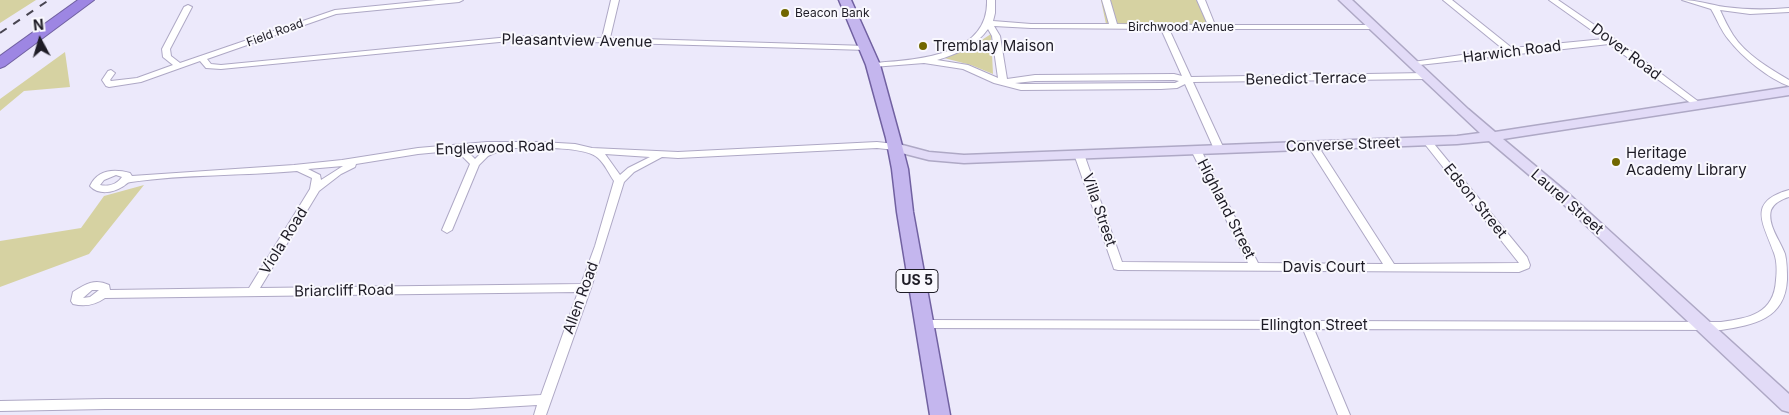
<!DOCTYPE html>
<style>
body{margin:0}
#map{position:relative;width:1789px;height:415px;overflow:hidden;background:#ece9fb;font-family:Inter,sans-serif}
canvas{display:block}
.north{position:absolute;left:15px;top:15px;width:50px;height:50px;-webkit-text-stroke:4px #f9f8fe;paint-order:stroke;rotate:354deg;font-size:14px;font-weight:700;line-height:20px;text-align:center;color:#1e1c26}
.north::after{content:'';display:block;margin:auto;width:18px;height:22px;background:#1e1c26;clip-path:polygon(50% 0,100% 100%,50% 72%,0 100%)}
</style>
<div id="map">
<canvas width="1789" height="415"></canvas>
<div class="north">N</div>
</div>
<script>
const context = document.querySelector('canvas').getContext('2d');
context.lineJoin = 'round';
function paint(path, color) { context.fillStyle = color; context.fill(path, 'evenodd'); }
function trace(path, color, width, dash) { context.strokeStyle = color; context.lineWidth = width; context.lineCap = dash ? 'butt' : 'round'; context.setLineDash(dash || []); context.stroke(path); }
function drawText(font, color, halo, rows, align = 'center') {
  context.font = font + ' Inter,sans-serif'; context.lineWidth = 4; context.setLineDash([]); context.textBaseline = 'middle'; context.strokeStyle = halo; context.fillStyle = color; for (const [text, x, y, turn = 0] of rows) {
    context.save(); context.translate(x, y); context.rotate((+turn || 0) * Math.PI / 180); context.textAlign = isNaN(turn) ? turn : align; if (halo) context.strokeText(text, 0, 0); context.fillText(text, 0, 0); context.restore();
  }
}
paint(new Path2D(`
 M0,0H36L0,23Z
 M1101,0H1199L1210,24L1148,28L1106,24Z
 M991,34L993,74L971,65L944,58L971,47Z
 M65,52L70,87L24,91L0,111V99Z
 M144,185L89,254L0,287V241L81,228L104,196Z`), '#d6d2a2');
const street = new Path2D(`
 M436,0H463L459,2L336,14L207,59L211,64L221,65L520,36L602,38L611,0H619L610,38L867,46L871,48L867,50L520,40L221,69L206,68L200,61L141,82L109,87L106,86L102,80L108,71L111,70L115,73L110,80L111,81L137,78L173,65L163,57L162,49L184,7L188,5L192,7L170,49L171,56L180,63L335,10Z
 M987,0H995V13L993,21L1031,24H1109L1102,0H1110L1117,24L1208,25L1197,0H1205L1215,25H1373L1377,27L1373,29H1169L1191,77L1425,73L1429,76L1425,79L1193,82L1224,149L1219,152L1214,149L1185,84L1177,88L1161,89L1021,90L994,83L963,69L924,63L873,67L869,65L873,63C914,60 989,57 987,0ZM994,26L1031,28L1161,29L1182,76L1174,74L1035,75L1007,79L1000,36ZM988,29L992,36L998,78L968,65L937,60C957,54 976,46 988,29ZM1174,80L1179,81L1175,83H1161L1021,84L1015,83L1035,81Z
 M1443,0H1452L1512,48L1604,39L1549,0H1558L1615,39L1703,105L1702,107H1696L1609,44L1410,66V62H1413L1503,49Z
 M1682,0C1697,0 1711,5 1725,7C1747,10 1768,10 1789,8V12L1750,14L1720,10C1724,19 1728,27 1733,35C1746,55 1769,68 1789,80V86C1769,79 1742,57 1729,40C1721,31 1717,19 1711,9Z
 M1427,138L1430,139L1527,257L1530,265L1529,268L1519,272L1118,270L1114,269L1113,266L1074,154L1079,151L1084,154L1122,262L1248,263L1191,150L1196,147L1201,150L1258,263L1383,264L1308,146L1313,143L1318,146L1394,264L1519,263L1424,143L1422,141L1424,139Z
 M487,142H541L575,144L592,148L678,152L877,142L895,144L900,147L895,150L877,148L678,158L662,157L634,172L624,182L591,288L546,415H534L537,405L469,409H105L0,411V401L105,399H469L541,395L578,292L105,298C95,305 85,307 73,304L71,301L73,292C85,284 95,278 109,285L110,290L249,288L310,189L312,178L297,171C242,176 186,174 131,182C127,182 126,185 122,187C113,193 98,195 90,186C98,169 115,169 130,173L132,176L294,165L342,160L418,148ZM491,148L482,152L475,159L468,152L463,150ZM505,148C525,148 585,145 598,158C605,164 609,174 614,181L595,246L581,284L260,288L319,191L341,174L355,167L356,164L418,154L450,151L462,156L470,164L442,230L447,233L452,230L479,165L488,156ZM605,154L650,157L628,168L620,175ZM343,166L321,180L320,175L308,169ZM116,175L122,177C117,184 109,187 100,185L104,180ZM92,290H99L90,297L83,298Z
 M1789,190V197C1782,199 1774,203 1771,210C1767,225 1780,240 1785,254C1787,262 1787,272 1787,280C1785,319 1754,325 1721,330L1314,329L1350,415H1338L1303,329L925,328L921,327L919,324L921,321L925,320L1721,322C1749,318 1774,314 1776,280C1777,272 1777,261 1774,253C1764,224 1746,202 1789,190Z`);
const secondary = new Path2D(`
 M1339,0H1352L1468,109L1495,132L1789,87V95L1503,139L1570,195L1789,394V412L1782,410L1560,201L1489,141L1457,144L964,163L929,160L890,150L888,147L895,143L929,152L964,155L1457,136L1480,133Z`);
const primary = new Path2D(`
 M839,0H851L880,65L900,138L908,169L913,212L950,415H930L897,212L892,169L886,138L866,65Z`);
const highway = new Path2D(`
 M78,0H94L5,66L0,68V56Z`);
trace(street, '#aea8c5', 2);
trace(secondary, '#aea8c5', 3);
trace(primary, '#7161a1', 3);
trace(highway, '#7161a1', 2);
paint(street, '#fff');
paint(secondary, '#e2dbf7');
paint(primary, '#c4b6ee');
paint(highway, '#9d86e3');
trace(new Path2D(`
 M0,33L49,0`), '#494652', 2, [8, 8]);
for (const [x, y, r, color] of [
 [785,13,5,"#716700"],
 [923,46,5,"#716700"],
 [1616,162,5,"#716700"]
]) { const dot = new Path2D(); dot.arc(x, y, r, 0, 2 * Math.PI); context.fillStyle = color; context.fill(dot); trace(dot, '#f9f8fe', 2); }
drawText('12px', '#1e1c26', '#f9f8fe', [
 ["Beacon Bank",795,13]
], 'left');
drawText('12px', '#1e1c26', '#f9f8fe', [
 ["Birchwood Avenue",1181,27],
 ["Field Road",275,33,-20]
]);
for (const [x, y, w] of [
 [917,281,42]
]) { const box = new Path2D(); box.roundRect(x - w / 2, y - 11.5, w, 23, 4); context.fillStyle = '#f9f8fe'; context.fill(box); trace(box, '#1e1c26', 1); }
drawText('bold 14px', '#1e1c26', null, [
 ["US 5",917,281]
]);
drawText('15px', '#1e1c26', '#f9f8fe', [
 ["Pleasantview Avenue",577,41,1],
 ["Harwich Road",1512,52,-7],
 ["Dover Road",1626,52,37],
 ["Benedict Terrace",1306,79,-1],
 ["Converse Street",1343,145,-2],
 ["Englewood Road",495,148,-2],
 ["Edson Street",1475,201,51],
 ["Laurel Street",1567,202,41],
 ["Highland Street",1226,209,63],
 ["Villa Street",1099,210,71],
 ["Viola Road",284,241,-58],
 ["Davis Court",1324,267],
 ["Briarcliff Road",344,291,-1],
 ["Allen Road",581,298,-70],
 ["Ellington Street",1314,325]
]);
drawText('15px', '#1e1c26', '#f9f8fe', [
 ["Tremblay Maison",933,46],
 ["Heritage",1626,153],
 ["Academy Library",1626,170]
], 'left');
</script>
